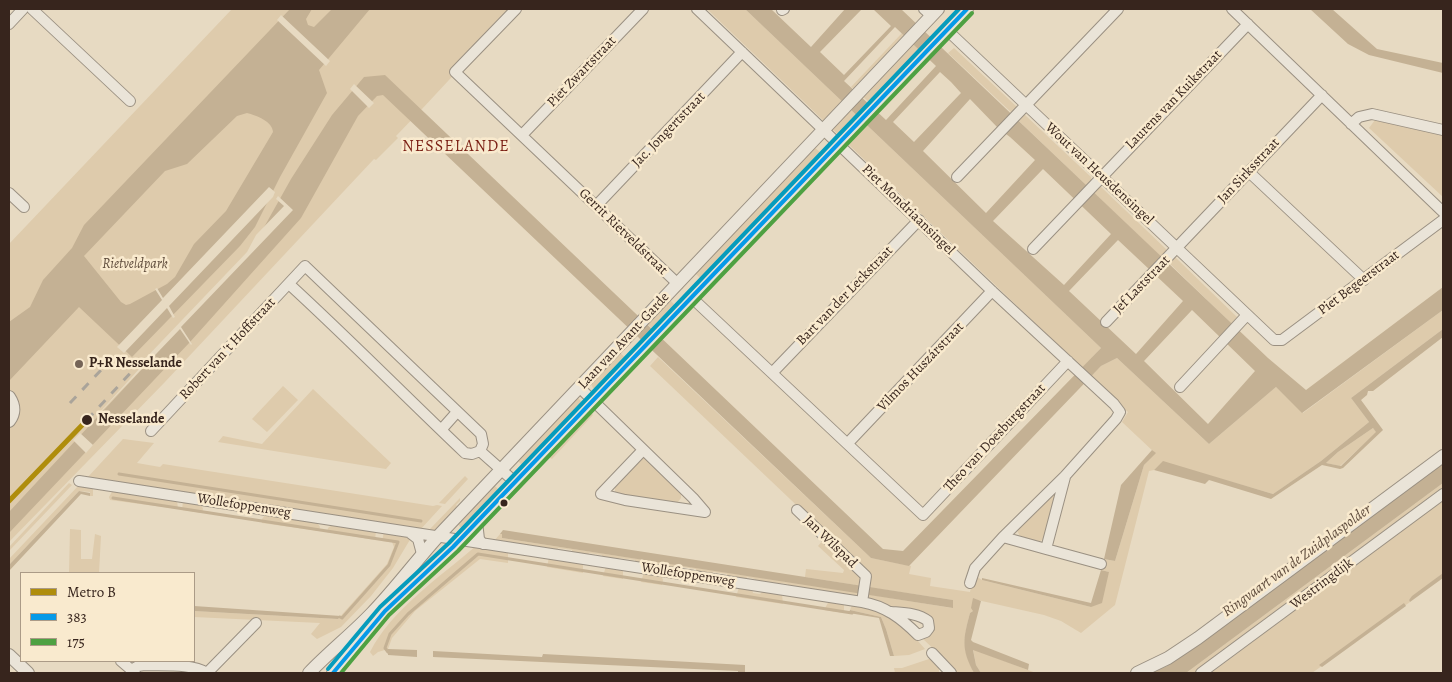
<!DOCTYPE html>
<meta charset="utf-8">
<style>
body{margin:0}
#map{position:relative;width:1452px;height:682px;overflow:hidden;background:#e7dac2;font-family:Alegreya,serif}
canvas{display:block}
.frame{position:absolute;inset:0;border:10px solid #37251d;pointer-events:none}
.legend{position:absolute;left:20px;top:572px;width:175px;height:90px;box-sizing:border-box;background:#f9eace;border:1px solid #ab9b87;margin:0;padding:6px 9px;list-style:none;font-size:15px;color:#37251d}
.legend li{display:flex;align-items:center;gap:10px;height:25px}
.legend b{width:25px;border:1px solid #ab9b87}
</style>
<div id="map">
<canvas width="1452" height="682"></canvas>
<div class="frame"></div>
<ul class="legend">
<li><b style="height:6px;background:#af8d0c"></b>Metro B</li>
<li><b style="height:6px;background:#069ae8"></b>383</li>
<li><b style="height:6px;background:#4ea142"></b>175</li>
</ul>
</div>
<script>
const context = document.querySelector('canvas').getContext('2d');
context.lineJoin = 'round';
function paint(path, color) { context.fillStyle = color; context.fill(path, 'evenodd'); }
function trace(path, color, width, dash) { context.strokeStyle = color; context.lineWidth = width; context.lineCap = dash ? 'butt' : 'round'; context.setLineDash(dash || []); context.stroke(path); }
function drawText(font, color, halo, rows, align = 'center') {
  context.font = font + ' Alegreya,serif'; context.lineWidth = 5; context.setLineDash([]); context.textBaseline = 'middle'; context.strokeStyle = halo; context.fillStyle = color; for (const [text, x, y, turn = 0] of rows) {
    context.save(); context.translate(x, y); context.rotate((+turn || 0) * Math.PI / 180); context.textAlign = isNaN(turn) ? turn : align; if (halo) context.strokeText(text, 0, 0); context.fillText(text, 0, 0); context.restore();
  }
}
paint(new Path2D(`
 M232,9H515L422,109L396,136L398,138L376,160L374,159L164,383L9,542V244Z
 M707,9H745L1101,348L1082,368Z
 M902,33L907,38L901,39L858,85L857,91L851,87Z
 M912,43L920,50L870,103L862,96Z
 M954,48L1016,106L1017,111L1013,114L948,53Z
 M926,55L930,60L879,113L875,108L882,107L925,62Z
 M1021,115H1025L1091,177V182L1087,186L1017,119Z
 M1375,120L1443,135V197L1369,128Z
 M813,146L822,154L702,280L694,272Z
 M1096,186H1100L1166,249V254L1161,257L1092,191Z
 M1171,258H1176L1237,317V321L1233,325L1168,262Z
 M668,298L677,307L654,330L645,322Z
 M1443,310V329L1351,398L1369,422L1321,461L1273,494L1163,462L1154,470L1149,471L1115,605L1081,633L1061,621L1044,615L973,599V611L970,613C963,640 962,648 974,673H956L939,654L923,639L933,629C935,606 908,610 893,607C883,606 874,601 865,598L866,594L952,608L953,600L867,587L870,575L650,366L658,357L871,558L911,566L909,574L931,578L930,586L970,592L974,575L982,580L1091,607L1109,572L1101,570L1104,559L1115,561L1144,465L1155,453L1122,422L1128,412L1090,377L1101,366L1117,358L1209,444L1276,387L1303,413Z
 M618,351L627,359L597,389L593,388L591,384Z
 M283,386L298,400L267,432L252,419Z
 M313,389L391,463L386,469L218,442L223,436L262,444Z
 M578,398L581,401L582,404L524,467L516,459Z
 M591,413L593,415L552,459L549,457Z
 M1373,428L1377,432L1340,466L1326,463L1338,452Z
 M123,439L154,443L137,463L160,467L163,464L433,506L437,505L442,506L420,530L87,478Z
 M641,458H644L648,461L681,492V498L677,503L617,495L615,492V484Z
 M465,476L468,479L445,504L439,503Z
 M69,483L72,485L9,551V547Z
 M1443,483V488L1224,652L1195,673H1186Z
 M493,484L500,491L464,529L461,528L457,523Z
 M79,485L93,488V496H90V492L79,491L9,565V559Z
 M113,490L177,500L178,509L110,500L109,497Z
 M1055,492L1057,493L1046,537L1039,542L1020,537L1017,530Z
 M460,498V501L456,505L459,508L439,530H429Z
 M1443,500V573L1409,600L1410,602L1312,673H1211Z
 M183,501L201,504L203,509L202,513L182,510Z
 M266,514L316,521L320,527L319,531L262,523V519Z
 M333,524L376,531L375,540L327,532L328,528Z
 M70,529L81,530V559H92L95,534L101,536L99,573H69Z
 M384,532L405,535L411,538L393,568L371,596L341,627L317,639L311,634L320,623L194,617V611L338,619L387,564L394,547L392,542L382,541Z
 M500,534H503L502,538L860,593V596L856,597L788,587V584L781,583L780,585L755,582V579L747,577L746,580L727,577V574L713,572V575L696,572V569L682,567V570L665,568V565L651,563L650,565L635,563V560L619,558V561L602,558V555L589,553L588,556L572,553V550L558,548L557,551L494,541Z
 M823,540L863,577L862,586L805,577L806,569L843,573L844,570L818,546Z
 M476,546L508,551V563L480,559L415,611L392,638L388,649L378,652L373,656L370,652C391,610 440,577 476,546Z
 M549,557L583,563V573L547,567Z
 M606,566L623,569V579L603,576Z
 M644,572L661,575L663,580L662,585L641,582Z
 M739,587L752,589L753,593L760,594L763,591L782,594L783,604L736,597Z
 M829,601L844,603V613L824,610Z
 M852,605C886,612 903,622 925,649L909,655L894,656L886,629L881,617L850,610Z
 M973,649L1028,670L1036,673H981L976,665Z
 M929,659H934L939,666V673H895L894,668H902Z`), '#decbac');
paint(new Path2D(`
 M290,9H312L306,19L308,25L314,27L332,9H370L319,70L327,93L280,177L255,227L240,246L132,357L79,307L9,381V322L30,307L43,280L72,248L84,225ZM247,113C256,115 273,122 273,132L226,211L194,244L175,277L167,284L130,304L126,305L121,302L84,256L165,171L187,164L237,116Z
 M745,9H771L811,47L845,9H862L820,52L844,75L891,26L873,9H901L1268,358L1306,390L1443,287V310L1302,413L1276,387L1209,444L1117,358L1101,366L909,566L871,558L383,95L377,96L358,116L301,218L190,342L9,533V512L143,368L141,366L249,254L291,179L332,115L364,77L385,75L883,549L903,551L1101,348ZM895,27L936,66L886,120L844,81ZM940,72L951,82L961,93L914,142L893,122ZM970,99L998,128L1010,137L1035,160L986,213L923,151ZM1043,169L1111,234L1064,285L993,221ZM1118,240L1183,301L1136,354L1069,291ZM1192,310L1255,371L1208,424L1144,361Z
 M1310,9H1332L1377,49L1443,63V73L1369,55L1348,44Z
 M1443,329V337L1373,391H1368L1367,395L1361,400L1383,430L1343,468L1340,469L1322,465L1271,499L1209,480L1205,484L1154,470L1163,461L1273,494L1321,461L1369,422L1351,398ZM1373,428L1376,432L1341,466L1326,463L1338,452Z
 M1152,450L1156,453L1144,465L1115,561L1104,559L1121,485Z
 M1443,463V483L1186,673H1152L1167,666Z
 M79,491L90,493V496L81,494L9,571V565Z
 M503,530L953,600V608L502,538V534H500Z
 M1101,570L1109,572L1102,603L1091,607L982,580V578L1091,603Z
 M1443,573V578L1410,602L1409,600L1412,596Z
 M973,598L981,601L971,640L973,642L1029,664L1028,670L973,650L976,665L981,673H974C961,649 963,639 970,613L973,611L971,608Z
 M1404,603L1406,606L1322,667L1319,665Z
 M194,606L341,616L338,619L194,611Z
 M850,610L881,617L886,629L894,656H890L879,618L849,613Z
 M388,649L417,650V657L388,655Z
 M433,651L542,657L543,654L745,665V673H738V671L433,657Z`), '#c4b194');
paint(new Path2D(`
 M281,15L330,61L326,66L277,20Z
 M354,84L374,103L369,108L350,89Z
 M269,187L275,192L273,197L169,306L175,317L173,318L167,308L124,353L117,347L162,300L155,289L157,288L163,298Z
 M278,196L293,210L181,327L192,344L191,345L180,329L89,424L140,368V364L247,252L256,235L284,206L276,199Z
 M80,433L93,445L86,453L73,440Z`), '#e7dac2');
trace(new Path2D(`
 M119,474L421,521
 M113,498L398,542L389,565L342,618L340,617
 M391,653L388,652L385,648L390,634L408,614L478,554L852,613`), '#c4b194', 3);
const minor = new Path2D(`
 M32,9L130,101
 M516,9L455,72L678,284
 M697,9L992,291L1114,404L1120,412L1116,419L1065,476L1003,537L975,568L970,583
 M924,9L932,16
 M1232,9L1443,212
 M782,10L784,9
 M9,24L23,9
 M947,30L1274,340H1282L1443,220
 M1351,124L1359,117L1372,114L1443,130
 M522,135L643,9
 M1249,172L1364,280
 M957,177L1118,9
 M9,193L24,207
 M596,206L742,52
 M1033,249L1248,24
 M691,297L923,515L1068,361
 M1106,322L1322,95
 M772,373L919,220
 M1180,387L1247,315
 M580,388L693,498L705,512L625,500L601,494L643,450
 M441,430L457,412
 M151,431L305,266L481,434L483,444L480,451L472,454L465,453C406,397 349,339 289,284
 M848,443L992,291
 M480,451L515,482
 M79,481L862,602C885,606 901,618 918,635L926,632L929,628L928,621C918,613 904,613 891,612
 M797,510L866,576L862,602
 M477,522L479,539L483,544
 M409,532L418,539L422,554
 M1003,537L1046,549L1065,477
 M1046,549L1101,564
 M932,653L951,673
 M121,661L135,673
 M131,670L138,666L144,665C162,666 191,663 207,673
 M207,673L256,623
 M1201,673L1443,494`);
const tertiary = new Path2D(`
 M9,397C15,406 15,413 9,421
 M9,655L28,673
 M309,673C329,652 352,634 372,613C397,587 418,558 442,532L938,9
 M333,673C351,653 366,631 385,611C407,589 431,569 453,547L967,9
 M1137,673L1168,658L1198,638L1443,456`);
trace(minor, '#9a9082', 12);
trace(tertiary, '#9a9082', 14);
trace(minor, '#eae4d8', 10);
trace(tertiary, '#eae4d8', 12);
trace(new Path2D(`
 M70,403L118,352
 M87,420L135,368`), '#aaa49a', 3, [9, 9]);
trace(new Path2D(`
 M333,673L385,611L453,547L967,9`), '#069ae8', 4);
trace(new Path2D(`
 M341,673L389,615L458,551L972,13`), '#4ea142', 4);
trace(new Path2D(`
 M328,669L380,607L449,543L959,9`), '#069cbc', 4);
trace(new Path2D(`
 M9,501L87,420`), '#af8d0c', 5);
for (const [x, y, r, color] of [
 [79,364,5,"#756457"],
 [87,420,6,"#37251d"],
 [504,503,4.5,"#37251d"]
]) { const dot = new Path2D(); dot.arc(x, y, r, 0, 2 * Math.PI); context.fillStyle = color; context.fill(dot); trace(dot, '#f9eace', 2); }
drawText('14px', '#37251d', '#f9eace', [
 ["Piet Zwartstraat",582,72,-46],
 ["Laurens van Kuikstraat",1174,100,-46],
 ["Jac. Jongertstraat",669,130,-46],
 ["Jan Sirksstraat",1249,171,-47],
 ["Wout van Heusdensingel",1099,174,43],
 ["Piet Mondriaansingel",908,210,44],
 ["Gerrit Rietveldstraat",623,232,44],
 ["Piet Begeerstraat",1359,283,-37],
 ["Jef Laststraat",1142,285,-46],
 ["Bart van der Leckstraat",845,296,-46],
 ["Laan van Avant-Garde",624,341,-47],
 ["Robert van 't Hoffstraat",228,349,-47],
 ["Vilmos Huszárstraat",921,367,-46],
 ["Theo van Doesburgstraat",995,438,-47],
 ["Wollefoppenweg",244,506,9],
 ["Jan Wilspad",830,542,44],
 ["Wollefoppenweg",688,575,9],
 ["Westringdijk",1322,584,-37]
]);
drawText('italic 14px', '#5f4c3c', '#f9eace', [
 ["Rietveldpark",135,265]
]);
drawText('bold 14px', '#37251d', '#f9eace', [
 ["P+R Nesselande",89,364]
], 'left');
drawText('bold 14px', '#37251d', '#f9eace', [
 ["Nesselande",98,420]
], 'left');
drawText('italic 15px', '#5d4a3b', '#f9eace', [
 ["Ringvaart van de Zuidplaspolder",1297,561,-36]
]);
context.letterSpacing = '1px';
drawText('16px', '#7a1f14', '#f9eace', [
 ["NESSELANDE",456,147]
]);
context.letterSpacing = '0px';
</script>
